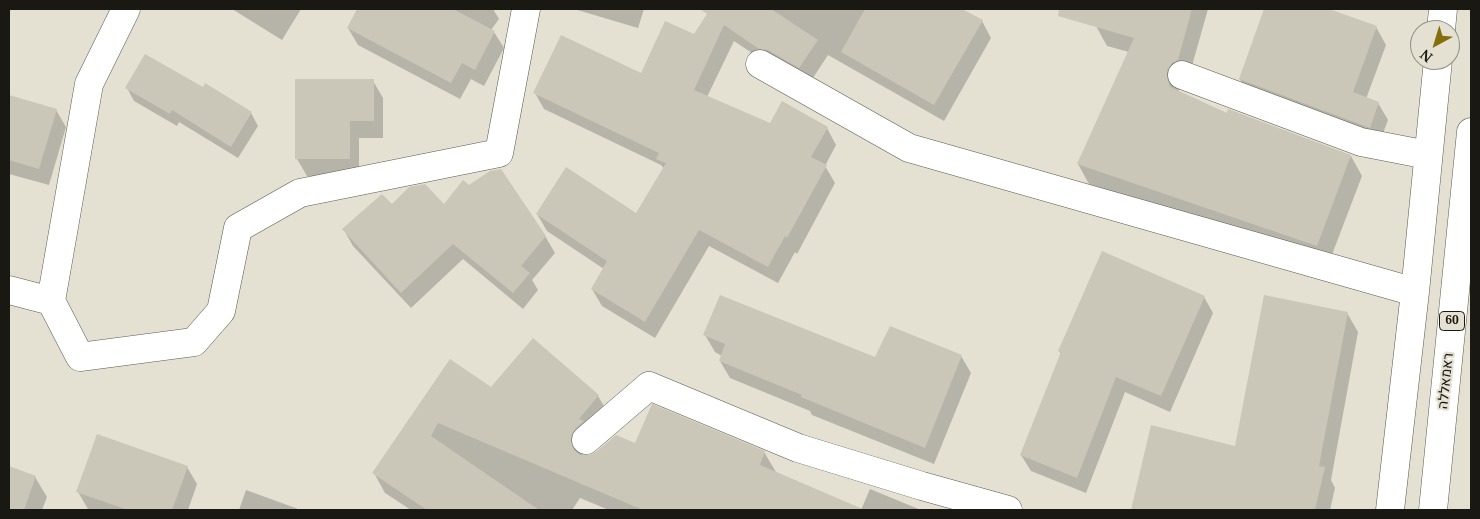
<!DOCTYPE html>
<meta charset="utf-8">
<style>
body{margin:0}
#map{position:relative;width:1480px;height:519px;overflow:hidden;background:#e4e0d2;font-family:"Noto Serif",serif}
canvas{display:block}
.frame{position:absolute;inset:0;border:10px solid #1a1813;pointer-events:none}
.north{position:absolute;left:1410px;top:20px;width:50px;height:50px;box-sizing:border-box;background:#e4e0d2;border:1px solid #939086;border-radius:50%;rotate:219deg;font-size:14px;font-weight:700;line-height:20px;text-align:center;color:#1a1813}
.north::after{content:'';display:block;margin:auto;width:18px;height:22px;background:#866e0c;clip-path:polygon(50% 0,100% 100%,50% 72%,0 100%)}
</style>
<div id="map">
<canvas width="1480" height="519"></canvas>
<div class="frame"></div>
<div class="north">N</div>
</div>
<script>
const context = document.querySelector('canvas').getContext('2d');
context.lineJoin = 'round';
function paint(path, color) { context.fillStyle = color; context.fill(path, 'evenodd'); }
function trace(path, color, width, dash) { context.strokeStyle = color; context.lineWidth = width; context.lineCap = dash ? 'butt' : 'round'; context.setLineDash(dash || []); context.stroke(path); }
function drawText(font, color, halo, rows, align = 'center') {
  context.font = font + ' "Noto Serif",Heebo,serif'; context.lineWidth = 4.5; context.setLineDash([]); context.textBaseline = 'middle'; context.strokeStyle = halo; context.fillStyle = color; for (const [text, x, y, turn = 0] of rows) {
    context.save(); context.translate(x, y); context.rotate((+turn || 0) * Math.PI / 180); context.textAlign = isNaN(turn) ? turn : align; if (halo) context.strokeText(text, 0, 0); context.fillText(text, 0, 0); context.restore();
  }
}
paint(new Path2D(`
 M232,9H301L282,40Z
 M359,9H493L499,19L491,30L494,32L504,48L484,86L471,79L460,99L358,45L348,28Z
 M574,9H644L638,28Z
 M712,9H960L982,21L991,38L944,121L828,55L809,84L770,65L734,41L707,97L771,124L827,128L836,145L825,166L835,183L797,254L795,252L778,283L709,246L655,338L602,306L592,289L604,269L547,231L537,214L636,215L664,169L661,165L544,109L535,93L642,74L694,36Z
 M1101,9H1208L1188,80L1183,83L1178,92L1227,114L1229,110L1351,156L1362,176L1328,265L1089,184L1078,164L1129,52L1107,46L1096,26Z
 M1265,9H1325L1376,27L1386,45L1366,99L1378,103L1388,120L1379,144L1250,97L1240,79Z
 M373,81L383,98V138H359V176H307L297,159Z
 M127,88L203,89L251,113L258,126L238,158L179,122L177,126L134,101Z
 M9,96L56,110L66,127L49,185L9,174Z
 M392,206H444L545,236L555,253L532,280L538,290L523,309L463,259L411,308L353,246L344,230Z
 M1204,297L1213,313L1170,412L1125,392L1086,493L1031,471L1021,455L1061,354L1059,351Z
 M1347,313L1358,332L1331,480L1335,488L1330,510H1132L1152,427L1236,447Z
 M705,335L876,359L961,356L971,373L934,464L812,415L810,411L730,378L720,361L722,356L715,352Z
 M534,340L598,396L610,416L582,456L589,457L635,444L764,452L776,472L861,510L870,489L921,510H609L580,498L572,510H411L385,493L374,473L450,361L491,389Z
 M9,467L35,477L47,497L42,510H9Z
 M187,467L197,484L188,510H90L88,509L78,492Z
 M246,490L301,510H239Z`), '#0003');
paint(new Path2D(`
 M357,9H453L495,31L475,70L462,63L451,83L347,28Z
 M700,9H771L818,40L799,68L768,50L759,49L724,25L694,90L770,123L782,101L828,127L811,157L827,165L787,238L785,236L768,267L699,230L645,322L591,289L607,261L536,214L566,167L636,213L666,163L656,159L659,153L533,93L561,35L641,73L665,21L694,34L707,14Z
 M865,9H962L983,20L934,105L841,52Z
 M1059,9H1192L1178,60L1172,63L1167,70V78L1170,87L1227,113L1228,109L1351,155L1317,246L1077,164L1134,38L1058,16Z
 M1264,9H1329L1377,26L1353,92L1379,102L1370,128L1239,79Z
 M145,54L203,87L205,83L252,112L231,147L172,110L170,114L125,88Z
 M295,79H374V121H350V159H295Z
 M9,95L57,109L39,169L9,160Z
 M501,169L546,236L521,266L530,273L513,293L453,244L401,293L342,229L382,194L392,204L409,187L425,184L444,204L463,180L469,185L490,171Z
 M1102,251L1205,296L1161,396L1116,377L1077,478L1020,455L1061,352L1058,351Z
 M720,295L875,357L890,326L962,355L925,448L801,397L802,395L719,361L725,344L703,335Z
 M1264,295L1348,312L1319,466L1325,467L1315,510H1131L1151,425L1235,446Z
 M533,338L599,395L579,419L584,421L576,428L571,435V442L574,450L580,455H588L596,452L616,435L635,443L652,404L765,451L760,465L865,510H643L438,423L431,436L539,510H427L372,473L450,359L491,387Z
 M97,434L188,466L172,510H128L76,492Z
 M9,466L36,476L24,510H9Z`), '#cac6b8');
const minor = new Path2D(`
 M126,9L89,84L51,301L80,357L194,342L221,311L238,228L300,193L499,153L526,9
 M1441,30L1443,9
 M760,64L909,148L1415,292
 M1182,75L1361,142L1428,155
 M9,290L51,301
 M586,440L649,386L798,448L922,486L1008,510
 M1390,510L1415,292L1438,60`);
const highway = new Path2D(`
 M1433,510L1471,132`);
trace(minor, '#5d594d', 29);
trace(highway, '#5d594d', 29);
trace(minor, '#fff', 28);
trace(highway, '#fff', 28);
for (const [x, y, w] of [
 [1452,321,25]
]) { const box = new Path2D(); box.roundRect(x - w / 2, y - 9.5, w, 19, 4); context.fillStyle = '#e4e0d2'; context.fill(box); trace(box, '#1a1813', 1); }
drawText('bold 12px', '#1a1813', null, [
 ["60",1452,321]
]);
drawText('14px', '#1a1813', '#e4e0d2', [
 ["ראמאללה",1446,381,-84]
]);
</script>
